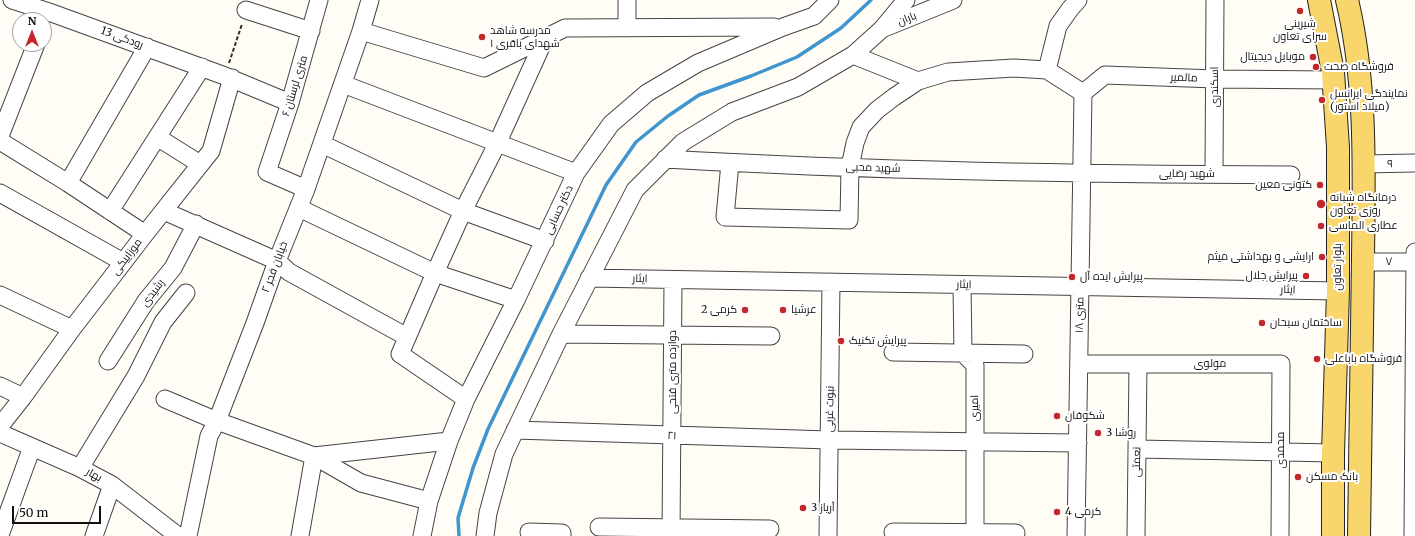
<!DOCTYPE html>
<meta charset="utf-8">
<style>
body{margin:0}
#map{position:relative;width:1415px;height:536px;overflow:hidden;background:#fffdf5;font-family:Merriweather,serif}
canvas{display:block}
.north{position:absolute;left:12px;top:12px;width:40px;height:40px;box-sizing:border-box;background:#fff;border:1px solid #a0a0a0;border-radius:50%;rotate:0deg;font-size:11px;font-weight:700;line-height:16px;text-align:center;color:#111}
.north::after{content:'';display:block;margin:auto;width:14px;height:18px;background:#c4262e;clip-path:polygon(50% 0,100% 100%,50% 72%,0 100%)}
.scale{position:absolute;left:12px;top:506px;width:89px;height:18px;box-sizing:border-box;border:2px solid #111;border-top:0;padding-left:5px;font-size:12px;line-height:14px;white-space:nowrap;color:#111;-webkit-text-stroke:3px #fff;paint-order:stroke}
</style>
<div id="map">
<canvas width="1415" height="536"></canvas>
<div class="north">N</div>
<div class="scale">50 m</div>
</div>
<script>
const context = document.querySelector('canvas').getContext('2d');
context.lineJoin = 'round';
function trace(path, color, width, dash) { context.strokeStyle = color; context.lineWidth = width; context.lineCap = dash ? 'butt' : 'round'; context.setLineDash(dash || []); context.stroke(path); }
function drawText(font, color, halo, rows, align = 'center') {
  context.font = font + ' Merriweather,Cairo,serif'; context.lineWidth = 4; context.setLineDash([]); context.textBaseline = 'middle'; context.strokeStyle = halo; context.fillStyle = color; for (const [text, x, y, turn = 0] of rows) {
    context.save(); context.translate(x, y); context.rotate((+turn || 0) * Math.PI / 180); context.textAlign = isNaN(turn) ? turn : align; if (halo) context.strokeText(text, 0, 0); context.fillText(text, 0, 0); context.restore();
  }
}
trace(new Path2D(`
 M459,536L458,518L473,468L488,429L606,185L636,142L668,116L699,95L751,76L797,57L841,28L871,0`), '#3f96cf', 3.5);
const minor = new Path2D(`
 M12,0L49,12L225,76L290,103
 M1078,0L1070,9L1058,26L1047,70L1083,93L1105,75L1215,79L1334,80
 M246,10L311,31
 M627,28V0
 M884,28L953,0
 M361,31L484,68L565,28L774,27
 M853,55L918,81
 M343,84L576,173
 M0,136L36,44
 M157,137L200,164
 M0,141L68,183L147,47
 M322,144L463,211L545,241
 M665,159C873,171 1082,174 1291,175
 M730,163L725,217L849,220L850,167L855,143L861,127L877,110L894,97L918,81L948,72L1014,68L1047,70
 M1364,164L1415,163
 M1214,174L1215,0
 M68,183L145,234
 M306,189L267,172L290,103L319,0
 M0,193L123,262
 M299,208L435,273L516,300
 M110,211L202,67
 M164,211L277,261L289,272L407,337
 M1363,262H1415
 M589,278L1338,291
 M962,285L963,353L975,365V536
 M0,295L72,329
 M561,334L771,336
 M893,352L1024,354
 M108,361L146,301L173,268L196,224
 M1079,364H1281L1280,536
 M0,386L23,397
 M165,399L217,421L314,456L361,483L429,501
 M466,399L400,354L435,273L463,211L497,144L545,38
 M0,426L23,397L72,329L145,234L211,151L232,78
 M515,430L829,440L1078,443
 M0,433L80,468L112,485L178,536
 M1138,449L1333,453
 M80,468L136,376L163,322L186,293
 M599,527L770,529
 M529,532L562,533V536
 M893,532L1016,533
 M0,535L32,447
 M94,536L112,485
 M188,536L209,436L217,421L255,323L277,261L306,189L361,31L370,0
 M300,536L314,456L449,441
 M422,536L429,501L449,441L466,399L516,300L576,173L611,124L647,93L698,63L783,27L814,16L830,0
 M485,536L488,513L504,454L561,334L635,190L683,142L732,112L798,87L853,55L882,29L906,0
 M671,536L673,280
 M828,536L831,282
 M1076,536L1083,93
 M1136,536L1138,364
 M1413,536L1415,252`);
const major = new Path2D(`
 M1319,0L1333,72L1338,147V291L1333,453V536
 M1347,0C1367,84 1364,172 1363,258C1362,351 1360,443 1359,536`);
trace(minor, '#444', 19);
trace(major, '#222', 24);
trace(new Path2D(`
 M229,63L242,24`), '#333', 2, [4, 2]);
trace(minor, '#fff', 17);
trace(major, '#f9d66b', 22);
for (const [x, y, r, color] of [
 [1300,11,4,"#c4262e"],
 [482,37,4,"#c4262e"],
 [1313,57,4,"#c4262e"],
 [1316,67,4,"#c4262e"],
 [1322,100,4,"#c4262e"],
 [1320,185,4,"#c4262e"],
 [1321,204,5,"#c4262e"],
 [1321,226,4,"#c4262e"],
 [1322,257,4,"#c4262e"],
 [1306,276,4,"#c4262e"],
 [1072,277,4,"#c4262e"],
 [745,310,4,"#c4262e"],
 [783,310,4,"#c4262e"],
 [1262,323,4,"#c4262e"],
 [841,341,4,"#c4262e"],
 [1317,359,4,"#c4262e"],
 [1057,416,4,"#c4262e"],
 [1098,433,4,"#c4262e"],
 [1298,477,4,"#c4262e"],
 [803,508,4,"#c4262e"],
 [1057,512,4,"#c4262e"]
]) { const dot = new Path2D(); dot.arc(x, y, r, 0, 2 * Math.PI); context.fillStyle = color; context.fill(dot); trace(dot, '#fff', 1.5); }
drawText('11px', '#111', '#fff', [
 ["باران",907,19,-22],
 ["رودکی 13",122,38,20],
 ["مالمیر",1184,78,2],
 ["۶ متری لرستان",295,86,-73],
 ["اسکندری",1215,87,-90],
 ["۹",1390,164,-1],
 ["شهید محبی",873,168,2],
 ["شهید رضایی",1187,174],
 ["دکتر حسابی",559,210,-65],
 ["موزاییکی",127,257,-53],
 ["۷",1389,262],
 ["خیابان فجر ۲",275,267,-69],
 ["بلوار تعاون",1338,267,-90],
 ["ایثار",640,279,1],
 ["ایثار",964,285,1],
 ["ایثار",1288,290,1],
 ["رشیدی",153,293,-53],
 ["۱۸ متری",1080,315,-89],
 ["مولوی",1210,364],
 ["دوازده متری فتحی",673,372,-90],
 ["امیری",975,408,-91],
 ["نبوت غربی",830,409,-89],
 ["۲۱",672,436,2],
 ["محمدی",1281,450,-90],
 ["نعمتی",1137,462,-89],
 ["بهار",94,475,29]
]);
drawText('11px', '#111', '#fff', [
 ["شیرینی",1300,24,"center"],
 ["سرای تعاون",1300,37,"center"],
 ["مدرسه شاهد",490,31],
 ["شهدای باقری ۱",490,44],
 ["موبایل دیجیتال",1305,57,"right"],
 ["فروشگاه صحت",1324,67],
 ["نمایندگی ایرانسل",1330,94],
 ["(میلاد استور)",1330,107],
 ["کتونی معین",1312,185,"right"],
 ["درمانگاه شبانه",1330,198],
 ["روزی تعاون",1330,211],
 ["عطاری الماسی",1329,226],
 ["ارایشی و بهداشتی میثم",1314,257,"right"],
 ["پیرایش جلال",1298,276,"right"],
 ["پیرایش ایده آل",1080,277],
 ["کرمی 2",737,310,"right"],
 ["عرشیا",791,310],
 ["ساختمان سبحان",1270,323],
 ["پیرایش تکنیک",849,341],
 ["فروشگاه باباعلی",1325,359],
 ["شکوفان",1065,416],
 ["روشا 3",1106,433],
 ["بانک مسکن",1306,477],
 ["آریاز 3",811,508],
 ["کرمی 4",1065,512]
], 'left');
</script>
